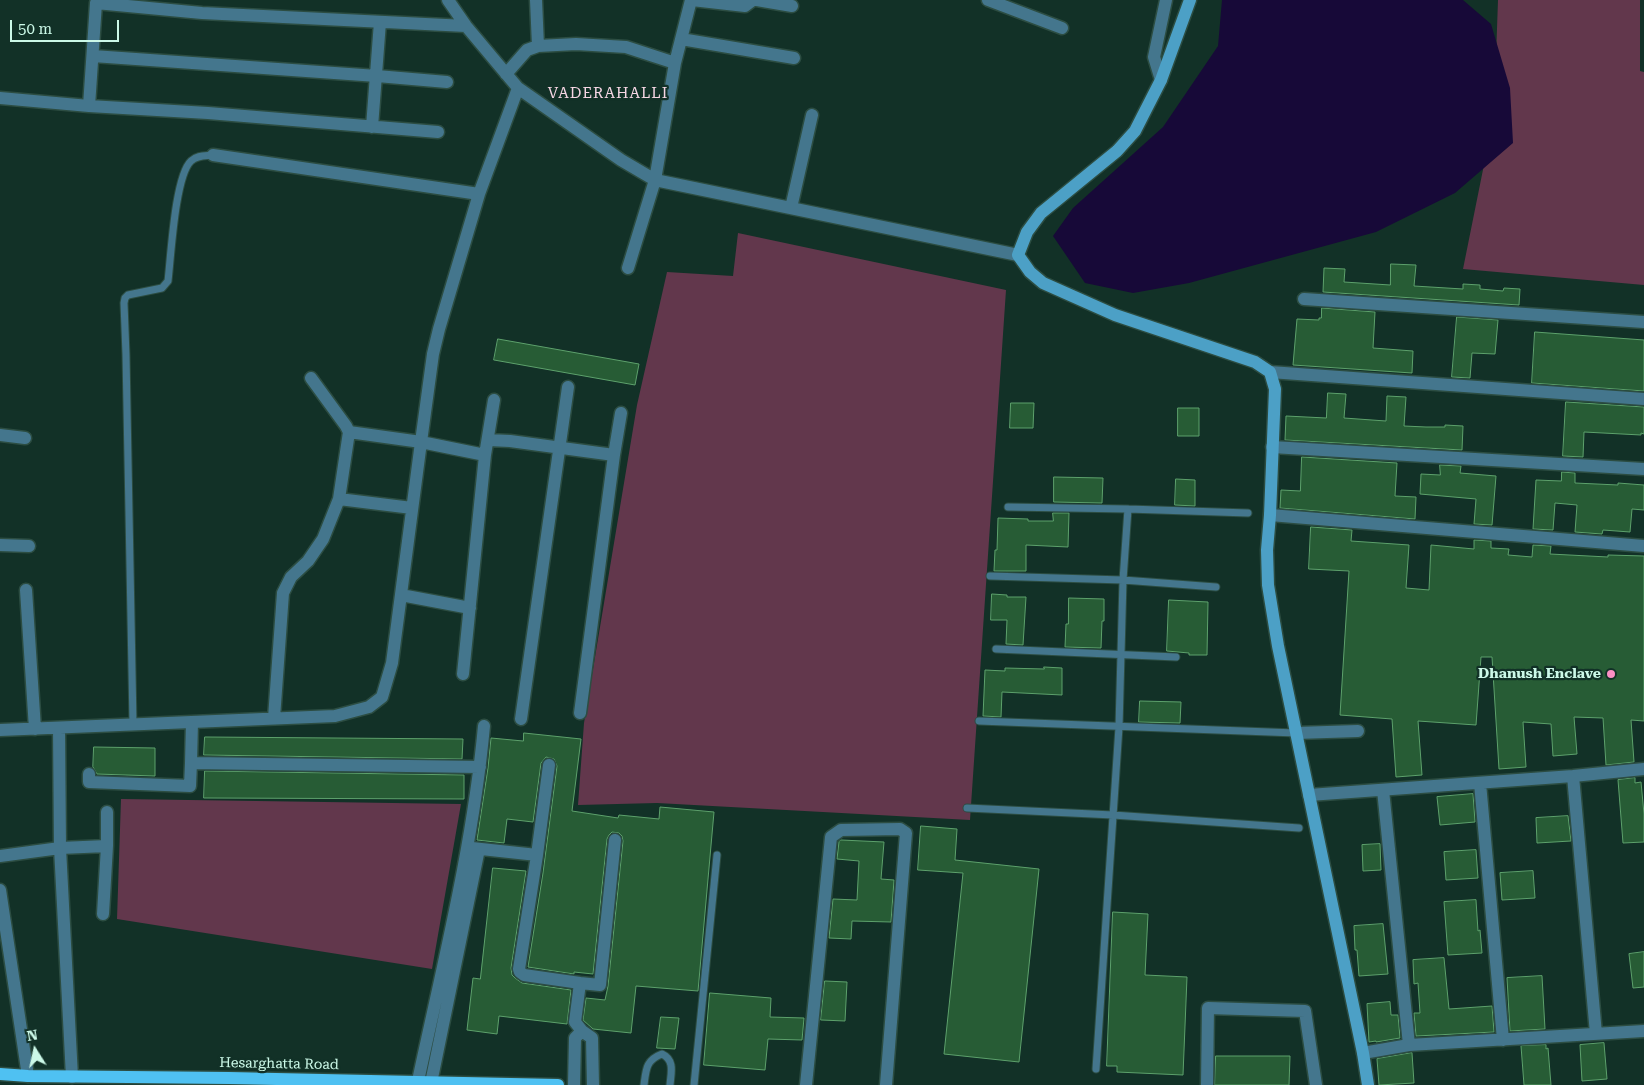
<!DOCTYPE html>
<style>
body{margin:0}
#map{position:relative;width:1644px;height:1085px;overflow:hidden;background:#123127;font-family:"Roboto Serif",serif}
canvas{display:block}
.north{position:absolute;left:10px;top:1025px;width:50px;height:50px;-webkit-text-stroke:4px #123127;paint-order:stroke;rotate:350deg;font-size:14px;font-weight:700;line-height:20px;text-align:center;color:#ccf9e8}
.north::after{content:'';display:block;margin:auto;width:18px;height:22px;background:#ccf9e8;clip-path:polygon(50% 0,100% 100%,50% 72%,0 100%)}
.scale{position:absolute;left:10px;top:20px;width:109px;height:22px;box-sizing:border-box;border:2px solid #ccf9e8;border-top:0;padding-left:6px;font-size:15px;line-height:18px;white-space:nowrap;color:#ccf9e8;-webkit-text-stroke:4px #123127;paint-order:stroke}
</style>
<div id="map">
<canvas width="1644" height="1085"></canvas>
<div class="north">N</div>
<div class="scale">50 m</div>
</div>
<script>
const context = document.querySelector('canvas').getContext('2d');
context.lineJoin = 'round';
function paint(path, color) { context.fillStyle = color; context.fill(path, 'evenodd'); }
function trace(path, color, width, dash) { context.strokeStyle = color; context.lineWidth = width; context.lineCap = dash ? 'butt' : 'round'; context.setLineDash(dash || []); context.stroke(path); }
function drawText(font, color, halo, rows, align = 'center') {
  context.font = font + ' "Roboto Serif",serif'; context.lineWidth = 4.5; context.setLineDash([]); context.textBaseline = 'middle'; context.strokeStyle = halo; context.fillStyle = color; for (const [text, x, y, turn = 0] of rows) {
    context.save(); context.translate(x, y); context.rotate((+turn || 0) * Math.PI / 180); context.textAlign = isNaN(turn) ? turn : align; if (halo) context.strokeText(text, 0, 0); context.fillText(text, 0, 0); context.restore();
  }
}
paint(new Path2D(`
 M1498,0H1640V71L1644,72V285L1463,269L1494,115Z
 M738,233L1006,290L970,820L657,803L578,805L584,723L637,405L667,272L733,276Z
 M121,799L461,804L432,969L117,919Z`), '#62374c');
paint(new Path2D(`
 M1222,0H1463L1491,24L1510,88L1513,143L1455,193L1376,232L1189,283L1133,293L1085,283L1053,236L1073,208L1163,127L1218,46Z`), '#170938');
const building = new Path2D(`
 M1391,264L1416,265L1414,286L1463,289V284L1480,285V289L1503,291L1504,288L1520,289L1519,305L1323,292L1324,268L1345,269L1344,282L1390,285Z
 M1322,308L1375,312L1373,348L1413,351L1412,373L1293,365L1297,319L1319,320V318H1321Z
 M1457,317L1498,320L1495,354L1472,353L1470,378L1452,377Z
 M1535,332L1644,340V391L1532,383Z
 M498,339L639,364L635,385L494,360Z
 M1328,393L1346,394L1344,418L1386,421L1387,396L1406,397L1404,426L1426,427H1445V425L1463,426L1462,450L1285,440L1286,416L1326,418Z
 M1566,402L1644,407V434L1641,433V435L1584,432L1583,457L1563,456Z
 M1011,403H1034L1033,428H1010Z
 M1178,408H1199V436H1178Z
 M1302,457L1397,463L1395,496L1416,497L1415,519L1280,508L1281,490L1300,491Z
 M1440,465L1461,466L1460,473L1496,476L1492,525L1474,524L1476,499L1420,494L1421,474L1440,475Z
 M1562,472L1575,473V483L1618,485V483L1644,485V510L1632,509L1630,532L1603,530L1602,534L1575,532L1577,505L1555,503L1553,530L1533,529L1536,480L1561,481Z
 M1054,477L1103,478L1102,503L1054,502Z
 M1176,479L1195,480V506L1175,505Z
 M1053,513H1069L1068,547L1026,545V571H994L995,550H997L998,518L1028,519V521H1053Z
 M1311,527L1352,530L1351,541L1409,545L1406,588L1429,590L1431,545L1474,549V540L1491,541V548L1509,549L1508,555L1532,557L1533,545L1551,546L1550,554L1608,557V555L1644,556V721L1631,720L1634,762L1606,765L1603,718L1574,717L1577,754L1553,756L1551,724L1523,722L1526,767L1499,769L1492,657H1481L1476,725L1418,721L1422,775L1396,777L1392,719L1340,715L1349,571L1309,569Z
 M992,594L1007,595V597H1026L1023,645L1006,644L1007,620H991Z
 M1069,598L1104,599V621H1102L1101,648L1065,647L1066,624H1068Z
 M1169,600L1208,602L1207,655H1189V653L1167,651Z
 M1044,667L1062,668V695L1002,692L1001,717L983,716L985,670L1005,671V668L1044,669Z
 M1140,701L1181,702L1180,723L1139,722Z
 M524,733L581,739L572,811L618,818L619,815L659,819L660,807L714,812L698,991L636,986L631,1033L593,1029L583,1020L586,998L605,1000L608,986L623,841L622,836L619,833L612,832L609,835L607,839L593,974L574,972V974L528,967L543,873L557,766L554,759L546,757L541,763L533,822L507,819L504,843L477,840L488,768L491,738L523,741Z
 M205,737L463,739L462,759L204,755Z
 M94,747L155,748V776L97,774L93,767Z
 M205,771L464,775V799L204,798Z
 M1635,778V783L1641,782L1644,814V842L1623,843L1618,780Z
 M1473,794L1475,822L1440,825L1437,797Z
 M1568,816L1571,841L1537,843L1536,818Z
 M921,826L957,829L955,860L1039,869L1019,1062L944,1054L963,873L918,870Z
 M841,840L884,842L881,879L894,880L891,922L852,921L851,939L829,938L833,899L857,900L859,861L837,859L839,842Z
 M1380,844L1381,870L1363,871L1362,845Z
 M1476,850L1478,878L1446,880L1444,852Z
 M493,868L526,871L511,968L512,975L515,978L522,983L571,990L567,1024L499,1016L497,1034L467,1030L473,978L480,979Z
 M1533,871L1535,898L1502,900L1500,873Z
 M1476,900L1478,931L1480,930L1482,953L1448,955L1444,902Z
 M1113,912L1148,914L1145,975L1187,977L1183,1075L1117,1072V1066H1107Z
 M1383,924L1388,974L1359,976L1357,950H1355L1354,926Z
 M1644,952V987L1633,988L1629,954Z
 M1444,958L1449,1009L1492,1006L1494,1032L1416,1036L1414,1013H1420L1418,983L1414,984L1413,960Z
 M1542,976L1545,1029L1510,1031L1507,978Z
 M825,981L847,982L845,1021L821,1020Z
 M710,993L771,998L770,1017L804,1018L802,1040L768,1039L765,1070L704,1065Z
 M1390,1002L1391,1015H1398L1400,1038L1376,1042V1041L1369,1042L1367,1004Z
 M661,1017L679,1018L675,1049L657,1048Z
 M1604,1043L1607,1079L1582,1081L1580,1045Z
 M1546,1045V1049L1548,1048L1551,1085H1524L1521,1046Z
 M1412,1053L1414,1083L1379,1085L1377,1059Z
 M1216,1056H1290L1289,1085H1215Z`);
paint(building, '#275c35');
trace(building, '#5da16c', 1);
const lane = new Path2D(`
 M1008,507L1128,509L1248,513
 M990,576L1123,580L1216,587
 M996,649L1176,657
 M979,721L1296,733
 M133,724L126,355L124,303L125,298L128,295L162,288L168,281C171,256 175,176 191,161C197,155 205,156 213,155
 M967,808L1113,815L1299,828
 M1096,1069L1119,727L1123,580L1128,509
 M644,1085C646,1069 646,1060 662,1054C675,1060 671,1073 670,1085
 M694,1085L717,855`);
const street = new Path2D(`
 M448,0L466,26L518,88L621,160L655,180L1018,255
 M536,0L538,46
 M692,0L745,6L753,0
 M757,0L792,6
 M988,0L1062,28
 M681,39L794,58
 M93,56L377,76L447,82
 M506,74L527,50L538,46L576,44L626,47L675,63
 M1161,80L1154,57L1166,0
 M0,98L89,106L208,113L438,132
 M89,106L96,3L202,13L466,26
 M372,127L380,22
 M213,155L479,194
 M791,208L812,115
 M628,268L655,180L675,63L691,0
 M1304,299L1644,322
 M1270,372L1644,399
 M349,432L421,442L485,455
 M0,435L25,438
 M488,440L510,441L614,455L621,413
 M1272,447L1644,469
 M339,499L412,508
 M1270,515L1644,546
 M0,545L29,546
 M26,590L35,729
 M401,595L470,608
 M463,674L485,455L494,400
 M580,713L614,455
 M274,718L283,593L291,577L308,561L323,539L339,499L349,432L346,426L311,378
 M521,719L568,387
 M192,722L191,763L480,767
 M59,728L60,848L72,1077
 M0,730L335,716L369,707L382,697L392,663L421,442L433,354L439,329L479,194L518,88
 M1296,733L1358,731
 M89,774V782L190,786L191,763
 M1573,776L1596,1034
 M1480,783L1503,1040
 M1383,790L1409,1045L1644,1031
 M1309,795L1573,776L1644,769
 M472,848L537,855L549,765
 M537,855L519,969L520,972L524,975L580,983L575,1022L582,1031L592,1038L593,1085
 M0,856L60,848L107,846V812
 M0,890L28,1076
 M103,914L107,846
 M580,983L600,985L615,840
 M1363,1053L1409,1045
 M418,1081C443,964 473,846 484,726
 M431,1083L479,849
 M574,1085L575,1038L582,1031
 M806,1085L831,837L841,830L900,829L906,833L886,1085
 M1207,1085L1208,1008L1305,1011L1316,1085`);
const secondary = new Path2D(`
 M1190,0L1161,80L1135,131L1117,151L1041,213L1027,232L1018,255L1030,272L1043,283L1115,315L1255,362L1270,372L1275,389L1270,515L1267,550L1268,585L1278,646L1363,1053L1368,1085`);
const primary = new Path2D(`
 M0,1074L28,1076L229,1078L558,1085`);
trace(lane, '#2c4d42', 9);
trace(street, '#2c4d42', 15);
trace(secondary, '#2c4d42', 15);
trace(primary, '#2c4d42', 15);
trace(lane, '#44768d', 7);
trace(street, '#44768d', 12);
trace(secondary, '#4ca0c6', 12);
trace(primary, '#4fc1f2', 12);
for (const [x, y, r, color] of [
 [1611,674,5,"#fb8fc4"]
]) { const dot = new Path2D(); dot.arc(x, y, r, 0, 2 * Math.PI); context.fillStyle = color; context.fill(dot); trace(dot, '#123127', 2); }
drawText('bold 14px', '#ccf9e8', '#123127', [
 ["Dhanush Enclave",1601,674]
], 'right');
drawText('14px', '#ccf9e8', '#123127', [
 ["Hesarghatta Road",279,1064,1]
]);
context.letterSpacing = '1px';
drawText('15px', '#f7d7e5', '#123127', [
 ["VADERAHALLI",608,94]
]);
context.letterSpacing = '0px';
</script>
